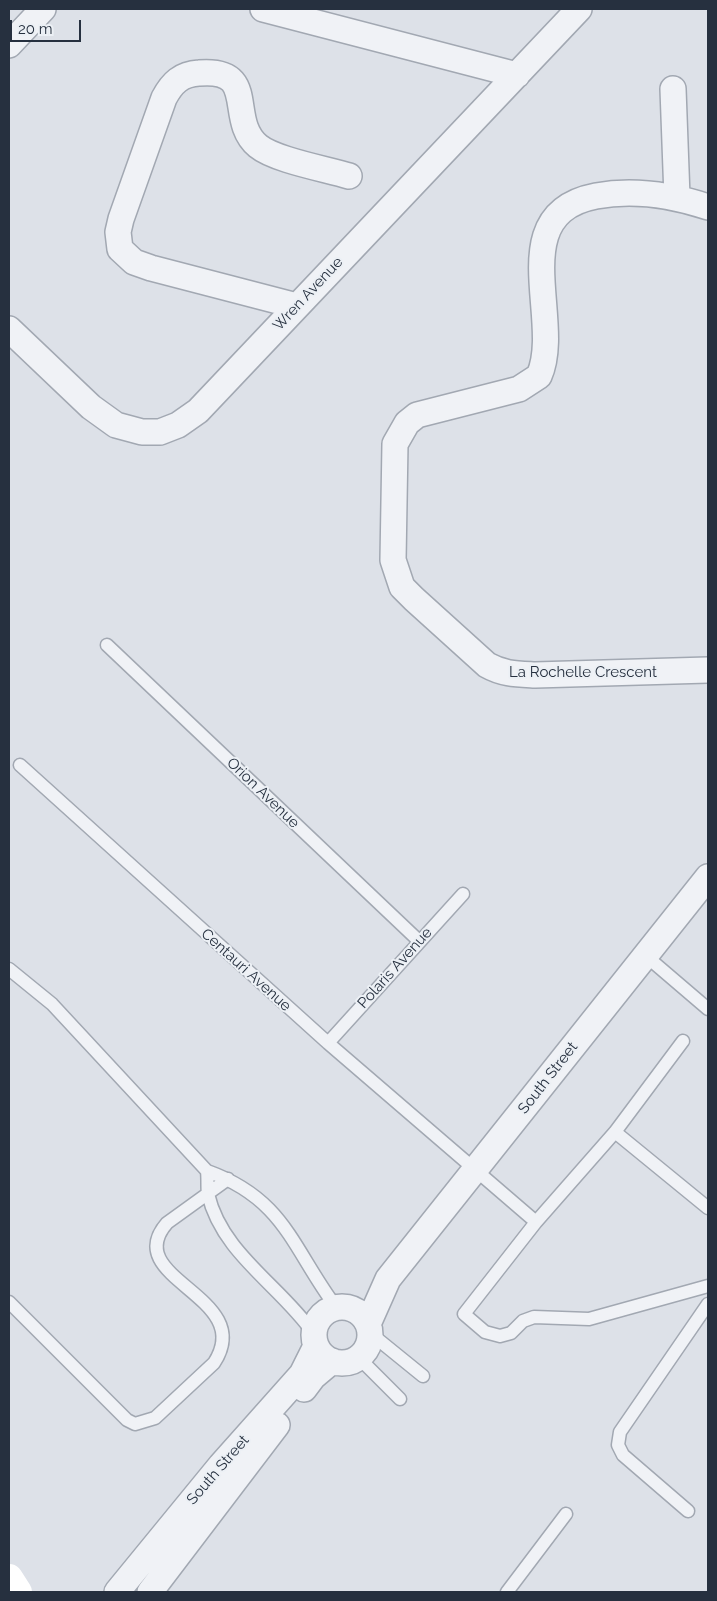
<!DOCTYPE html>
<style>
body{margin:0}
#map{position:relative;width:717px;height:1601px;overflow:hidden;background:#dde1e8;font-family:Raleway,sans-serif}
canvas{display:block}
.frame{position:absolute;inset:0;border:10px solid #26303f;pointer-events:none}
.scale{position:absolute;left:10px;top:20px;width:71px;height:22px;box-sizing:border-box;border:2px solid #26303f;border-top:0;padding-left:6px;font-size:15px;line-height:18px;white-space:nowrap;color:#26303f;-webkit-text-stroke:4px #ecf0f5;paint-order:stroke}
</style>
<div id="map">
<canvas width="717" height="1601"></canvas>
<div class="frame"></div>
<div class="scale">20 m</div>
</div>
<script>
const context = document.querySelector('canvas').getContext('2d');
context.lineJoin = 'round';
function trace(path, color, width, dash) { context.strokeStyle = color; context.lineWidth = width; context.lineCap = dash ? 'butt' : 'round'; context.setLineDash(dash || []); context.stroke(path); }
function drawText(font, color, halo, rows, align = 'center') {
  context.font = font + ' Raleway,sans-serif'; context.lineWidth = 4; context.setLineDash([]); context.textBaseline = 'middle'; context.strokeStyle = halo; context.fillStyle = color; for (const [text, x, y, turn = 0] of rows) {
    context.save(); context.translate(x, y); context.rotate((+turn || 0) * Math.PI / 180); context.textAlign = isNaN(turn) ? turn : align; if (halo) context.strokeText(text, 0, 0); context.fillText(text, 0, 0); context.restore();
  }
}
const service = new Path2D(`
 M107,645L419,941
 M20,765L328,1043L536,1222
 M646,956L708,1009
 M9,969L52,1004L207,1171C285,1199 292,1248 336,1307
 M683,1041L615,1132L536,1222L464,1314L485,1332L500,1336L511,1333L523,1321L534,1317L589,1319L708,1286
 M328,1043L463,894
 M615,1132L708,1208
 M207,1171C208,1179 207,1187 208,1194C222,1254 281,1286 314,1334
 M9,1302L127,1420L135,1424L155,1418L214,1363C258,1296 118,1279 167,1223L228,1179
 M370,1333L423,1376
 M359,1358L400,1399
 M688,1511L623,1455L618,1445L620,1432L708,1304
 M507,1592L566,1514`);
const minor = new Path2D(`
 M263,9L517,75
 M9,45L43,9
 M673,89L677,197
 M708,207C672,195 634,189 596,196C502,214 564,320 539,376L519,389L417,415L407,423L395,444L393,560L402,587L414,599L487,665C503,674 517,674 535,675L708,670
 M297,306L151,268L134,262L120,249L118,232L121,219L164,98C172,83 181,74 199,73C260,68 226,119 258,146C275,160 326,169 349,176
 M9,329L91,407L116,425L142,432H160L178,425L198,411L579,9
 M314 1335a28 28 0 1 1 56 0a28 28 0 1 1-56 0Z
 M368,1324L388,1279L708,877
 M304,1389L313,1377L332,1361
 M117,1592L221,1465L302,1374L316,1346
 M150,1592L277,1425`);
trace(service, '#a2a8b2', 15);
trace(minor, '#a2a8b2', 28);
trace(service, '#f0f2f6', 12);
trace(minor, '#f0f2f6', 25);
trace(new Path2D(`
 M9,1578L18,1592`), '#fff', 28);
drawText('15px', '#26303f', '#ecf0f5', [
 ["Wren Avenue",308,294,-47],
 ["La Rochelle Crescent",583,672],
 ["Orion Avenue",263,793,44],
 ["Polaris Avenue",395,968,-48],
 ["Centauri Avenue",246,970,42],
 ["South Street",548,1078,-52],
 ["South Street",218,1470,-49]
]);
</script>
